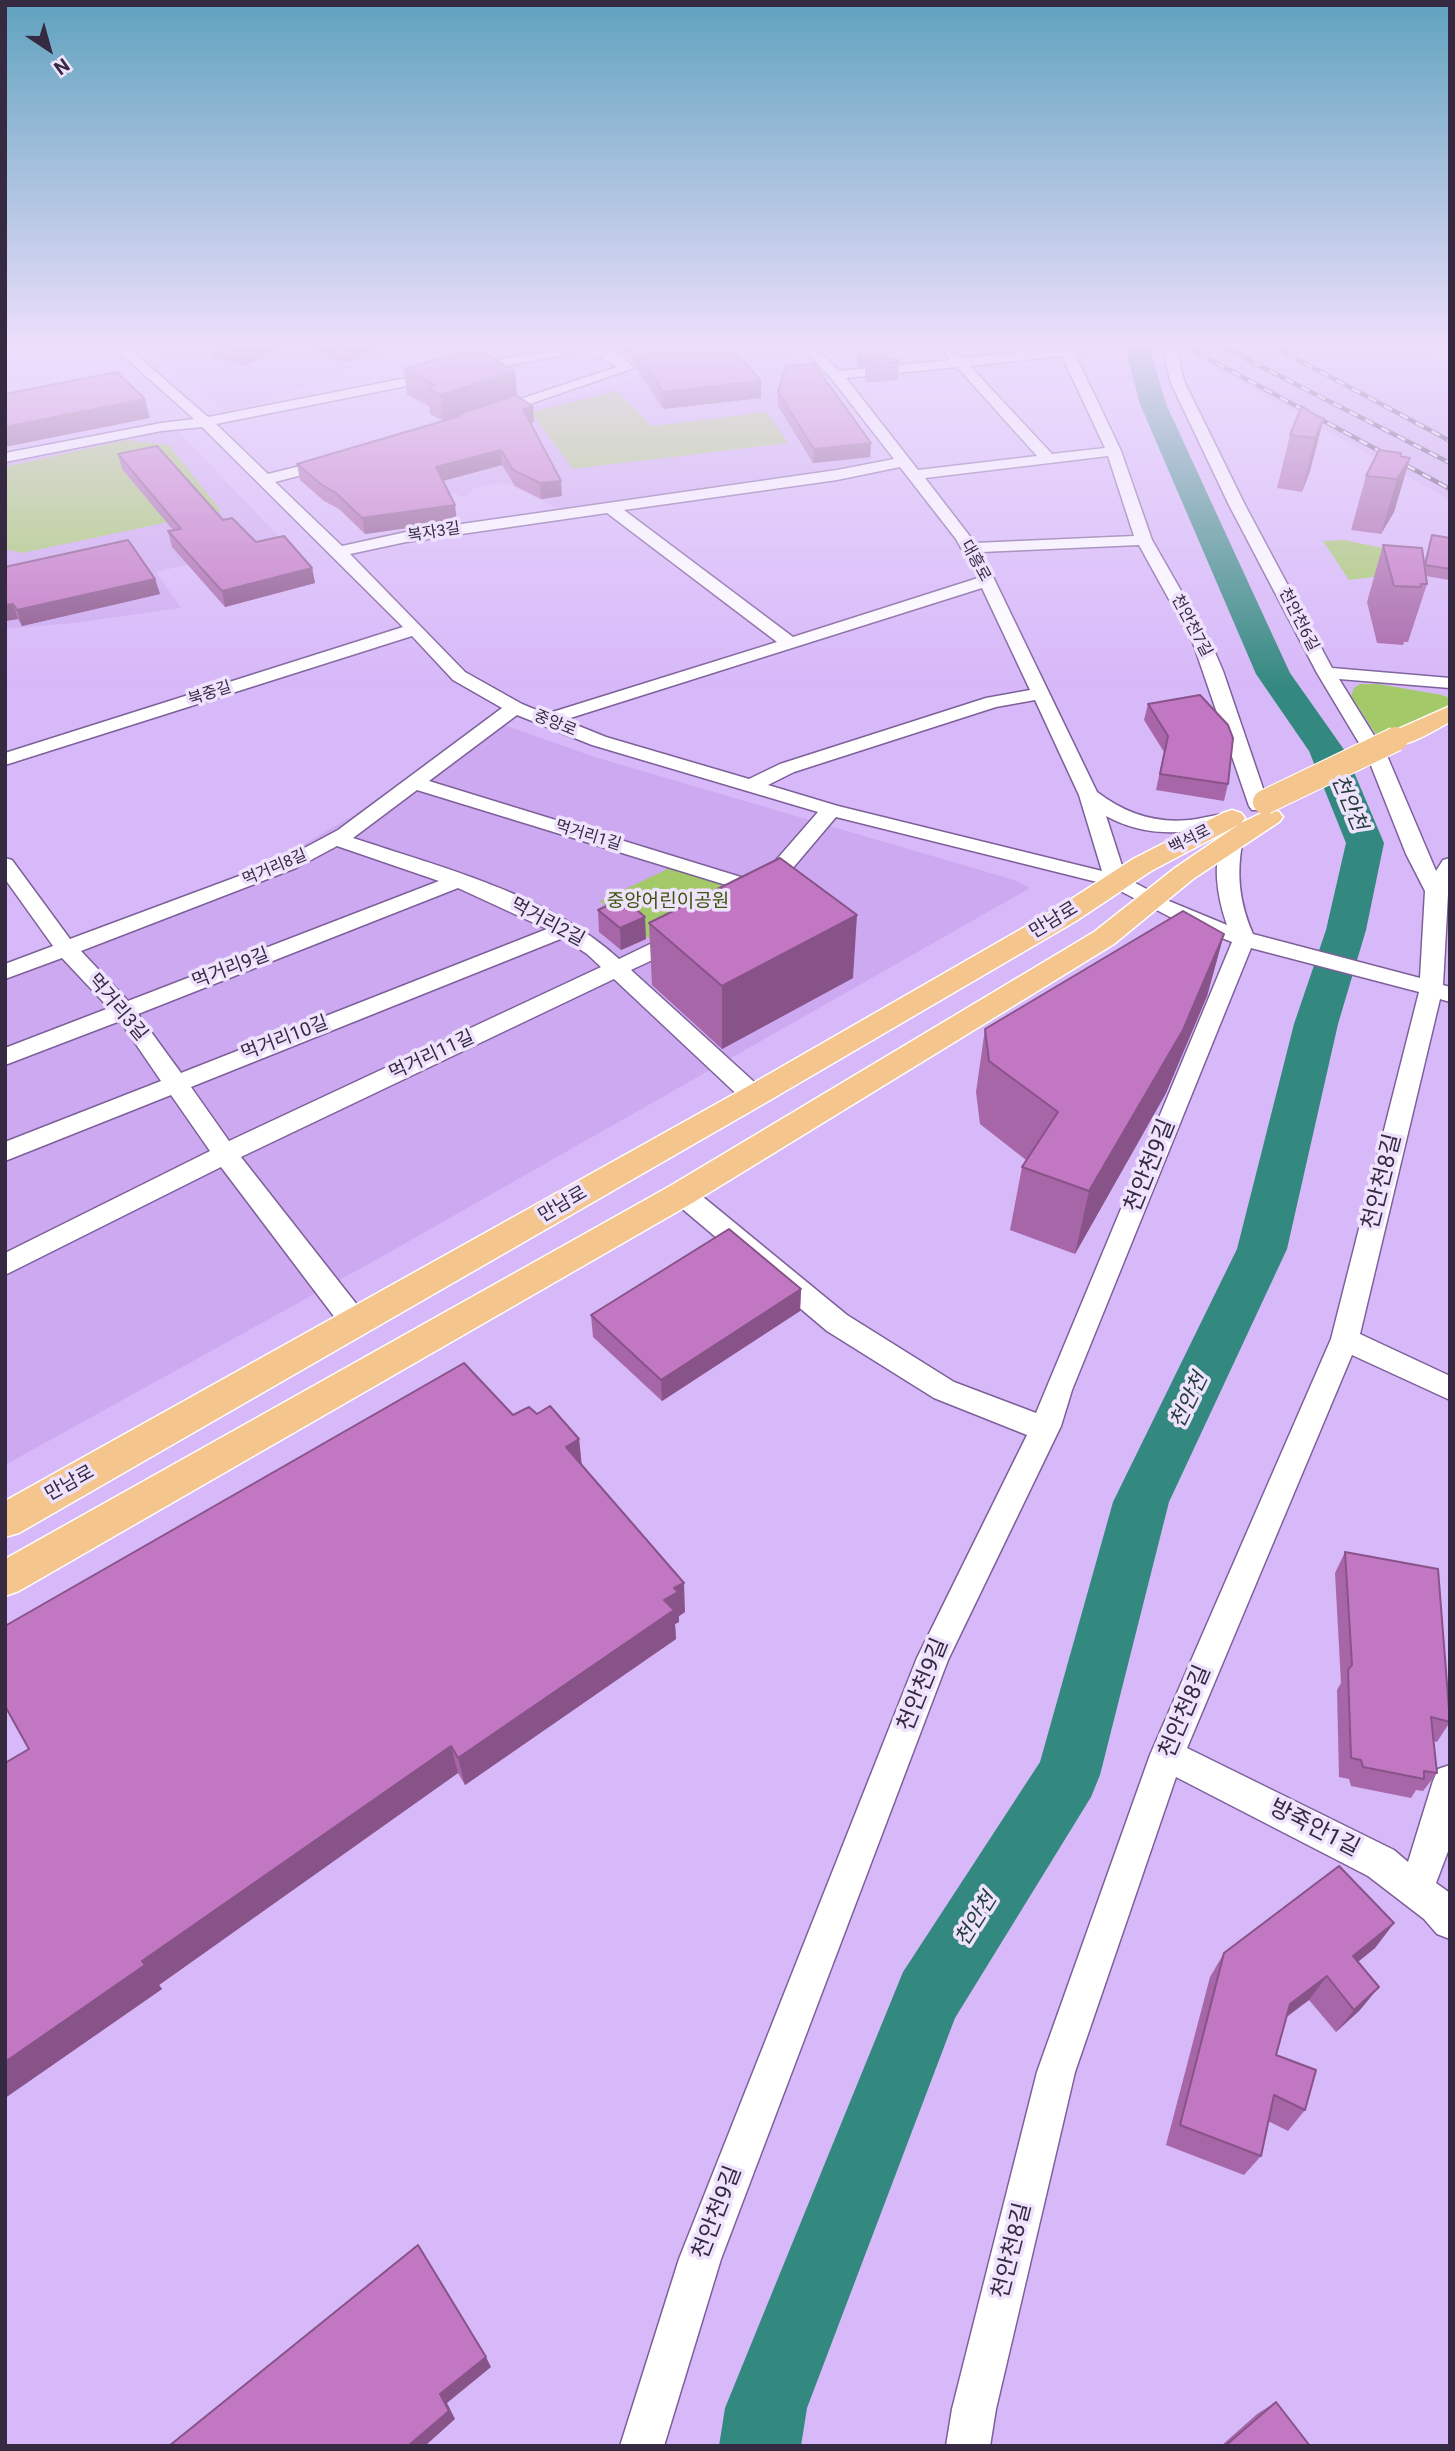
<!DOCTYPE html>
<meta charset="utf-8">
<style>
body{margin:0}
#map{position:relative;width:1455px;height:2451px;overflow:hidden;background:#d7b8f9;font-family:Roboto,sans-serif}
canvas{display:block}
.frame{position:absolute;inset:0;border:7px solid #362a43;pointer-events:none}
.north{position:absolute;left:14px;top:14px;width:70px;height:70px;-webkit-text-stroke:5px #efe2fd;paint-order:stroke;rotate:144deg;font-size:19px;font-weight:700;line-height:28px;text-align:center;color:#362a43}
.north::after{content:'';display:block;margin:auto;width:24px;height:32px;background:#362a43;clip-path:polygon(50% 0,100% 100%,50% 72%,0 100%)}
</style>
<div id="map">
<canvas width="1455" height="2451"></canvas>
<div class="frame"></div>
<div class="north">N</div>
</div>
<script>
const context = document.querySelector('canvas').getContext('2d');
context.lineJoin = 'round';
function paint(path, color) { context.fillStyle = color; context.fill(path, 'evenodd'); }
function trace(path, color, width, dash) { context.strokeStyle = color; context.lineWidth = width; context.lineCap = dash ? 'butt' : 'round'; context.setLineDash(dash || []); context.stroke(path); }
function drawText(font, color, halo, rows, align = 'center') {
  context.font = font + ' Roboto,"Noto Sans KR",sans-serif'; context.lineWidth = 7; context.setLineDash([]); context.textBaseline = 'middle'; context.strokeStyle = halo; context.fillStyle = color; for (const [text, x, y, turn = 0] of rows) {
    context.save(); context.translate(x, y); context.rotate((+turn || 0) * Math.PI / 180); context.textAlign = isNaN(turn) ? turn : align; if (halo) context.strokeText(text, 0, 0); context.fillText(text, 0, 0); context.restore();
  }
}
paint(new Path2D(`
 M159,346H408L306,387L270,394L275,400L224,411L152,349Z
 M698,346H790L874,459L818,472L562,511L510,485L497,483L473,489L466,497L455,494L439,496L418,441L609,387L648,371Z
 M1191,346H1406L1450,360V500L1188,353Z
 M164,429L178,431L284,542L156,572L181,608L74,623L5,629V461Z
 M489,720L598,758L1014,880L1030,888L381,1257L5,1465V966L247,873L291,852L354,815Z`), '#cca9f0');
paint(new Path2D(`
 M617,391L652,426L767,412L788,443L573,469L531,412Z
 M126,440L169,445L221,511L22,553L5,549V467Z
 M1344,540L1397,551L1400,574L1349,580L1323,541Z
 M1360,684H1378L1442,695L1450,698V706L1384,737L1377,736L1351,696L1354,688Z
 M670,868L744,891L654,942L600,901Z`), '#a4c969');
paint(new Path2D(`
 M1130,346H1155L1151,353L1166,404L1290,673L1345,751L1384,843L1366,930L1338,1024L1287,1249L1169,1502L1100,1775L1091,1797L955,2018L807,2408L801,2446H719L725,2408L903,1972L1040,1762L1113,1502L1237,1249L1294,1024L1326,930L1346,843L1309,751L1256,674L1140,404L1126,352Z`), '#338880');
const minor = new Path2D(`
 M112,346H126L208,417L569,346C594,346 616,347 634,368L492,417L485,413L487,410L617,367L587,350L216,424L268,474L332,458L337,460L340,463L337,466L275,482L342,546L406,532L837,470L894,459L831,378L801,346H814L839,371L950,360L945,354L952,350L963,358L1064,348L1068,346H1102L1101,349L1075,354L1121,451L1152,540L1211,643L1223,671L1269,806L1266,810H1252L1249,806L1193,643L1139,545L981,552L1097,792C1127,815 1159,825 1197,819C1209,817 1223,812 1235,815L1238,819L1235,823C1191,834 1147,839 1106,816L1126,878L1169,901L1227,925C1218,899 1210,860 1226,835H1240L1243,839C1236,873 1239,902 1253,934L1420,978L1425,891L1406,854L1368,758L1317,673L1229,505L1170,381L1163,346H1176L1184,381L1245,505L1332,668L1450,678V688L1339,679L1388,758L1436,871L1443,860L1450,858L1443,985L1450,987V1002L1440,999L1360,1334L1450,1376V1400L1352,1355L1187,1748L1394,1850L1408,1862L1433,1781L1438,1769L1450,1765V1846L1436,1883L1450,1893V1939L1437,1934L1424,1919L1368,1876L1176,1777L1075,2072L996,2409L990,2446H946L952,2409L1037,2072L1150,1755L1331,1339L1419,992L1251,948L1072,1390L1061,1426L948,1660L721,2259L664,2446H620L679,2259L917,1658L1027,1435L934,1398L827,1331L673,1201L669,1194L673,1187L682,1185L691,1187L847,1315L954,1382L1036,1413L1232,942L1170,917L1109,885L836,817L770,895L762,896L417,790L353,838C443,868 548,894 619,959L675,932H691L694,937L691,942L631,970L763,1090L766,1096L763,1102L754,1104L745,1102L614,979L241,1157L365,1315L369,1323L365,1331L355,1334L345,1331L221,1167L5,1275V1253L210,1151L171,1095L5,1161V1142L161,1081L120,1021L5,1065V1048L109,1008L62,958L5,979V964L53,946L5,879V858L12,860L70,939L282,860L338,830L502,708L453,680L412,636L5,765V753L403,627L202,427L161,431L5,462V453L161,423L194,419ZM1062,356L1105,448L1052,454L970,366ZM957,367L1037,456L918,470L846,378ZM1108,456L1134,536L975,543L925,478ZM900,467L956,539L978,578L793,637L624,510L837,480ZM607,513L777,642L546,714L522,704L465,672L350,554L406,542ZM982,588L1030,690L986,698L780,764L749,779L606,737L564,720ZM1035,700L1079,795L1102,871L838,806L768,785L794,772L996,707ZM517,715L592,745L818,812L757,882L429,781ZM337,846L439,881L128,1001L81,951L296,868ZM458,888L547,929L181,1073L138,1014ZM563,938L587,954L601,967L229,1141L191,1087Z
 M1441,346H1450V350L1443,349Z`);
const major = new Path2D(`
 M1450,706V722C1432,731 1408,749 1387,744L1384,739L1387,734Z
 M1270,809L1279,812L1283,817L1279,822L1193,879L1114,944L694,1202L19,1591L5,1596V1559L670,1186L1094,932L1175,868L1238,825L1151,871L1076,921L765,1103L19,1533L5,1537V1501L743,1089L1056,909L1133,859L1223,813L1232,810L1241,813L1245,818L1241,823Z`);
trace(minor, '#7d609a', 3);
trace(major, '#fff', 3);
paint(minor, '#fff');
paint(major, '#f5c58e');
const rail = new Path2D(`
 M1185,346L1450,489
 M1221,346L1450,463
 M1273,346L1450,441`);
trace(rail, '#514262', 4.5);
trace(rail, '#efe2fd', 2.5, [9]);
const majorBridge = new Path2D(`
 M1265,802L1396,739`);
trace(majorBridge, '#fff', 26, []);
trace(majorBridge, '#f5c58e', 24);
paint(new Path2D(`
 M211,346H280L281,349L243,366L213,357Z
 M306,346H384L347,362L307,350Z
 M616,346H730L761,381V398L663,409L630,358L616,349Z
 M858,346L887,354V359L899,362L898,380L867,383L865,379V366L857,367Z
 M404,369L515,371L517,396L533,407L534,422L530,423L562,496L541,499L515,486L502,465L443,481L457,521L365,534L339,509L324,501L300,480L297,464L443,421L430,414L429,406L407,395Z
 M778,392L871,443L870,457L813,463L778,406Z
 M1318,417L1324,418L1310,471L1302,492L1277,488L1290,435Z
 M118,454L256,542L312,568L315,583L225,607L172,547L168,531L173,530L122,469Z
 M1401,456L1410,458L1394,512L1381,534L1351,530L1366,476Z
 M1432,535L1450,538L1449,580L1426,576L1427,584L1408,642H1404L1403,645L1377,643L1367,602L1383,545L1424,564Z
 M5,567L155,579L160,594L22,626L18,619L5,621Z
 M1148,704L1228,784L1224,801L1156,790L1164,752L1144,720Z
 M598,910L646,939L621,950L599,932Z
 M649,923L853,978L722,1049L652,985Z
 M1224,934L1207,996L1166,1093L1075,1254L1010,1230L1022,1167L1026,1160L980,1124L976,1092L985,1029Z
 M801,1289L800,1311L662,1401L593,1337L591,1315Z
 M537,1414L579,1439L582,1466L685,1612L679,1616V1622L675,1624L676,1639L465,1785L458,1773L159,1985L162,1989L5,2098L29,1749L513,1415Z
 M1345,1552L1450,1722L1437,1742L1433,1741L1437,1773L1423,1791L1416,1790L1411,1798L1351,1786L1349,1779L1339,1777L1337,1690L1341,1683L1335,1573Z
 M1394,1923L1375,1948L1358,1962L1360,2010L1336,2032L1309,2000L1287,2017L1276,2055L1305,2110L1288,2131L1268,2121L1261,2156L1244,2175L1166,2145L1210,1977L1224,1953Z
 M1276,2402L1310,2446H1221L1257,2414Z`), '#a766a8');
paint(new Path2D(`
 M256,346H280L281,349L243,366L241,352Z
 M351,346H384L347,362L345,348Z
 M887,354V363L866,361L865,366L857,367L858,357Z
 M515,371L517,397L457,415L458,416L443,421L440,395Z
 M761,381V398L663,409V392Z
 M145,399L150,418L5,447V427Z
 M533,407L534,422L524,425L523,409Z
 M1324,418L1310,471L1302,492L1315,438Z
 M871,443L870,457L813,463L814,449Z
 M501,450L502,465L438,482L436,467Z
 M1410,458L1394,512L1381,534L1397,479Z
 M561,481L562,496L541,499L540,483Z
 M455,505L457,521L365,534L362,518Z
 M312,568L315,583L225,607L222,591Z
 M155,579L160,594L22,626L17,610Z
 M13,604L18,619L5,621V605Z
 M857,915L853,978L722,1049V986Z
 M645,917L646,939L621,950L620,928Z
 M1224,934L1207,996L1166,1093L1075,1254L1089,1191Z
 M801,1289L800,1311L662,1401L661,1380Z
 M579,1439L582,1470L566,1447Z
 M684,1583L685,1612L679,1616V1622L675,1624L676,1639L465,1785L458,1758L664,1600L674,1588Z
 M451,1746L458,1773L159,1985L162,1989L5,2098V2062L142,1961Z
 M1394,1923L1375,1948L1335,1980L1353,1956Z
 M1327,1976L1309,2000L1273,2026L1290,2004Z
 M1379,1987L1360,2010L1336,2032L1354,2010Z
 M486,2357L491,2367L447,2403L455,2419L425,2446H408L440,2394Z`), '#885388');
const building = new Path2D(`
 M218,346H256L241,352Z
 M336,346H351L345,348Z
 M632,346H730L761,381L663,392Z
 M858,346H881L887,354L858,357Z
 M477,349L515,371L440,395L427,388L435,385L404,369L468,350Z
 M896,358L899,362L868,365L866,361Z
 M814,364L871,443L814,449L778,392L786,366Z
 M117,372L145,399L5,427V394Z
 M516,395L533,407L523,409L561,481L540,483L513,470L501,450L436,467L455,505L362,518L336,493L322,485L297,464L460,416L457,415Z
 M1302,406L1318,417L1324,418L1315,438L1290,435Z
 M157,446L223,520L232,518L256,542L284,536L312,568L222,591L168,531L181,529L118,454Z
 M1379,450L1401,453L1400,456L1410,458L1397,479L1366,476Z
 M1432,535L1450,538V569L1425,565Z
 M128,540L155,579L17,610L13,604L5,605V567Z
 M1383,545L1422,548L1427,584H1421V587L1394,586Z
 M1200,695L1228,725L1233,738L1228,784L1160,774L1168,736L1148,704Z
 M780,858L857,915L722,986L649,923Z
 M623,898L645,917L620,928L598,910Z
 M1183,911L1224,934L1183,1030L1089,1191L1022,1167L1058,1112L989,1061L985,1029Z
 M729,1229L801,1289L661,1380L591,1315Z
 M464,1363L513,1415L529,1407L537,1414L550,1406L579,1439L566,1447L684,1583L674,1588L678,1592L664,1600L674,1610L458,1758L451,1746L142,1961L145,1965L5,2062V1763L29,1749L5,1706V1626Z
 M1345,1552L1438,1569L1450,1722L1431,1717L1437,1773L1424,1771V1779L1363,1767L1361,1760L1351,1758L1348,1670L1352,1665Z
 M1339,1866L1394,1923L1353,1956L1379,1987L1354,2010L1327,1976L1290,2004L1276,2055L1316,2070L1305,2110L1274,2095L1261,2156L1180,2125L1224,1953Z
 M418,2245L486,2357L440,2394L449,2411L408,2446H169Z
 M1276,2402L1310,2446H1225Z`);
paint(building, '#c277c3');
trace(building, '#885388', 2);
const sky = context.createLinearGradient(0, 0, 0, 689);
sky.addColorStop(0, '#5fa2be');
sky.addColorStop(0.5, '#eddffc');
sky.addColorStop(1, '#eddffc00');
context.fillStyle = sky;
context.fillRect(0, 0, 1455, 689);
drawText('16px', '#362a43', '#efe2fd', [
 ["복자3길",434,533,-9],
 ["대흥로",975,561,61],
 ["천안천6길",1298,620,63],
 ["천안천7길",1191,626,62],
 ["북중길",210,694,-18],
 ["중앙로",555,724,22],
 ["먹거리1길",588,836,17],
 ["백석로",1190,840,-27],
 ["먹거리8길",275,868,-23]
]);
drawText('19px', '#3d540a', '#efe2fd', [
 ["중앙어린이공원",668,902]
]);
drawText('19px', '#362a43', '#efe2fd', [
 ["만남로",1054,921,-31],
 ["먹거리2길",547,923,28],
 ["먹거리9길",231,969,-21],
 ["먹거리3길",117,1008,50],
 ["먹거리10길",285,1039,-21],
 ["먹거리11길",432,1056,-25],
 ["만남로",563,1205,-30],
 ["만남로",70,1484,-29]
]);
drawText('italic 21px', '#213c39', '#efe2fd', [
 ["천안천",1348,803,67],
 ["천안천",1190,1401,-64],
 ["천안천",977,1920,-58]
]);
drawText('23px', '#362a43', '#efe2fd', [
 ["천안천9길",1151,1166,-68],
 ["천안천8길",1383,1182,-76],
 ["천안천9길",924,1685,-68],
 ["천안천8길",1186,1712,-67],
 ["방죽안1길",1314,1829,27],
 ["천안천9길",718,2213,-69],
 ["천안천8길",1013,2251,-76]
]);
</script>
